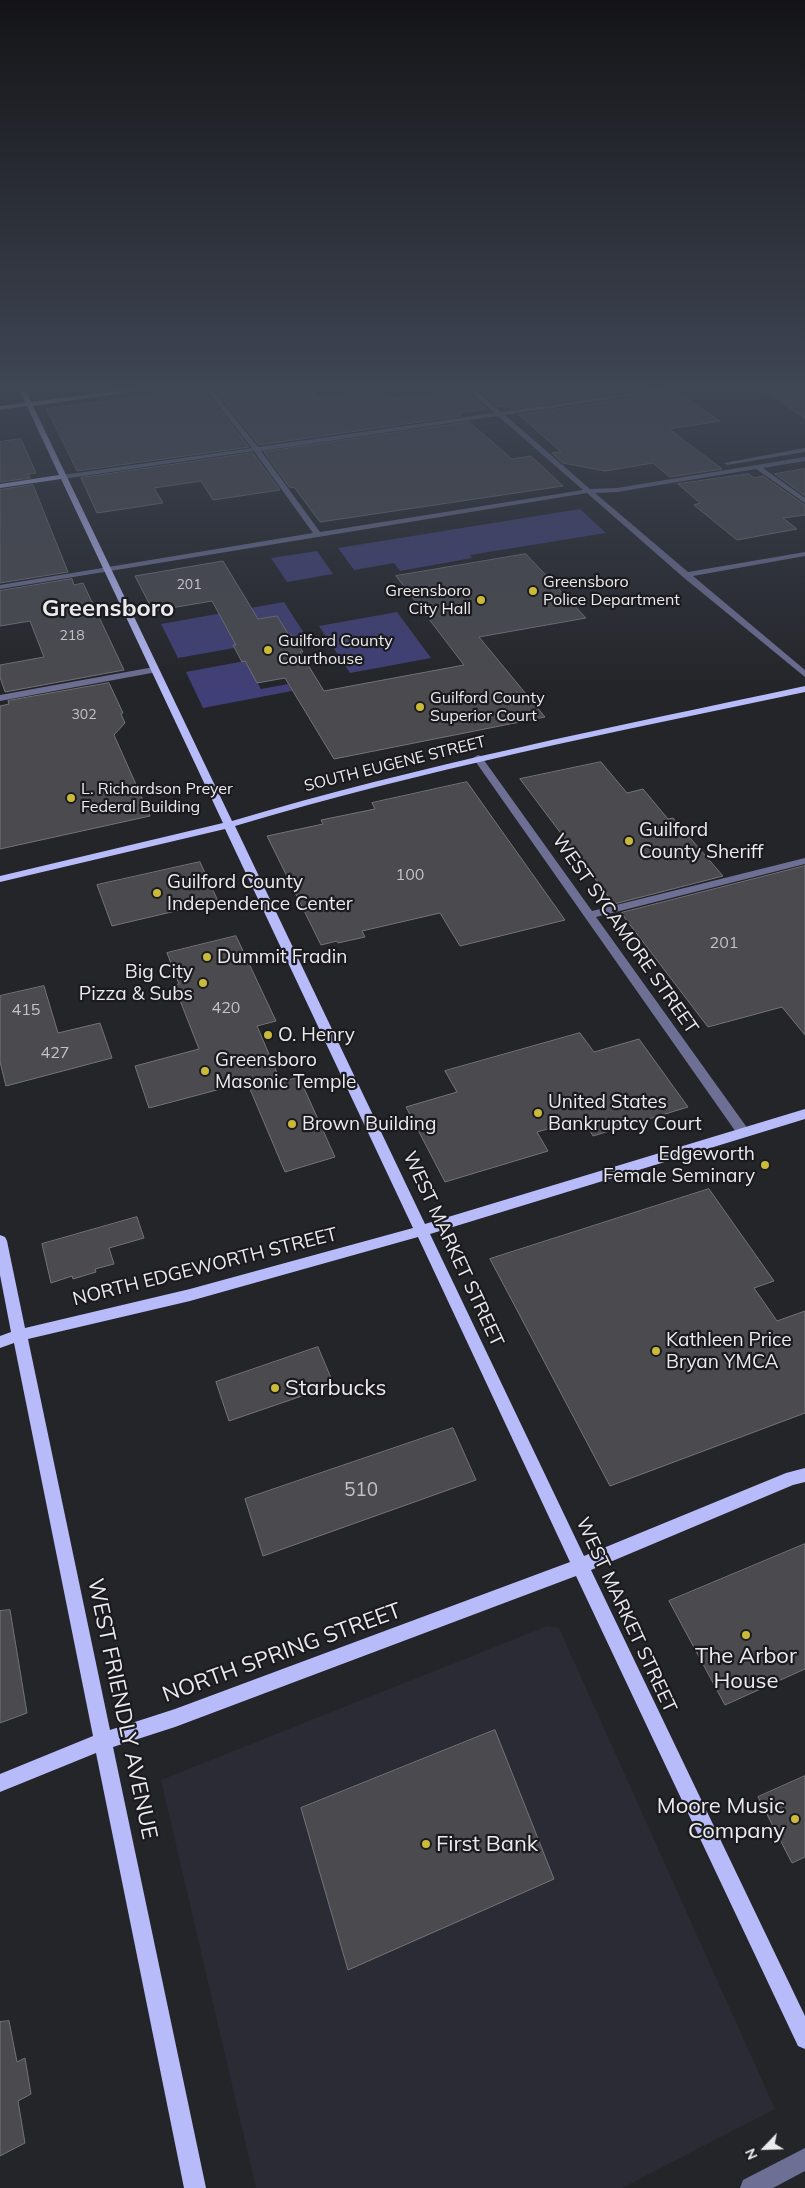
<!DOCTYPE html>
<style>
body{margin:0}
#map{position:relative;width:805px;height:2188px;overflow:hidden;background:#242529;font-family:Mulish,sans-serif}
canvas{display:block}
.north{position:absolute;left:740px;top:2123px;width:50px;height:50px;-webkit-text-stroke:4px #1b1b1f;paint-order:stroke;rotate:246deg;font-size:14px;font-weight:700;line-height:20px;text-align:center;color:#ebebee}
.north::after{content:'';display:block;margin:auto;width:18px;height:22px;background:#ebebee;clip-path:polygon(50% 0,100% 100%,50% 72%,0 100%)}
</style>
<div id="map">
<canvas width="805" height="2188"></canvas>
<div class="north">N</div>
</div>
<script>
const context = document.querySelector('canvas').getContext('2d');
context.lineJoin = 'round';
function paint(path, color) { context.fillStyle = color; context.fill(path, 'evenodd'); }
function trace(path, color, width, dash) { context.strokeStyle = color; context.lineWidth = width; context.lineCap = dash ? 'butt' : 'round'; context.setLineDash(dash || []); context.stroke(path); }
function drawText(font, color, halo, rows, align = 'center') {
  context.font = font + ' Mulish,sans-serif'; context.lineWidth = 4.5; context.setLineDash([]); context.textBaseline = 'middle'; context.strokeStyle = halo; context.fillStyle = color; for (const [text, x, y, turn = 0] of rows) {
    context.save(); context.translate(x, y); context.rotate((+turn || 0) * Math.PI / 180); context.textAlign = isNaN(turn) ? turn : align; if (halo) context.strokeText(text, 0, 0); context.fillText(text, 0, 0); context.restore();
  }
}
paint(new Path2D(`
 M547,1626L559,1628L775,2109L622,2188H256L161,1780Z`), '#2a2b35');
paint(new Path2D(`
 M580,509L606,533L470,555L472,558L400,571L394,563L354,570L338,548Z
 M317,551L333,574L287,582L271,558Z
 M284,602L306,636L294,638L292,635H289L277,616L226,625L236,645H233L234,648L178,658L161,624Z
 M397,612L431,658L350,673L319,626Z
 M245,661L261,689L288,684L292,691L203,708L186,672Z`), '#413f77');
const building = new Path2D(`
 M213,387H309L318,398L378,390L389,400L465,390L487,409L459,413L462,416L259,445Z
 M485,387H658L512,409L508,406L498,407L477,388Z
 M758,387H805V418Z
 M203,388L249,447L77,471L47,409Z
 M677,391L720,421L669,429L722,469L670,477L653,463L605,471L563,463L552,453L561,452L519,415Z
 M469,422L512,459L531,456L563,486L320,522L294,487L290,488L264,452Z
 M21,439L36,473L28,474L30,478L0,482V442Z
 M253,453L280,490L213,500L201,481L154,488L163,503L97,513L81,478Z
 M805,469V496L775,474Z
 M749,474L754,478L763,476L805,505V515L783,518L797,529L737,540L694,505L700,503L678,484Z
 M33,485L68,572L0,583V490Z
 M526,554L586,618L479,637L545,717L334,759L285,678L257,683L245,661L242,662L233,645H236L212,601L153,611L135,576L223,561L258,619L277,616L289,635H292L303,652H300L324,691L464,665L396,576Z
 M72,579L74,585L83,583L124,670L5,692L0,677V665L44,657L30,621L0,626V591Z
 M109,683L123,713L121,714L125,723L114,735L150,816L0,849V706L9,704L8,701Z
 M601,762L627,793L643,789L668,819L673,818L723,876L614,904L520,779Z
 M467,782L565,920L460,946L440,913L362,931L365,937L338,943L337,941L321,945L267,836L323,824L321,820L375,809L372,803Z
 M200,862L218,901L112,926L97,885Z
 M805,866V1035L782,1007L708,1027L621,913Z
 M236,936L276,1021L257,1026L281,1082L299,1077L335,1157L285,1172L247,1082L149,1108L135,1066L199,1049L174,985L179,984L167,953Z
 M44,986L58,1033L100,1023L112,1058L6,1086L0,1062V996Z
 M580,1033L594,1052L639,1039L688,1107L593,1136L583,1119L537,1132L548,1151L445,1182L406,1107L457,1092L445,1071Z
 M709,1189L774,1281L754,1288L777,1321L805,1311V1413L610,1486L490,1259Z
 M137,1217L144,1238L109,1248L114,1264L95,1269L96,1272L73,1279L72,1276L51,1283L42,1244Z
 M318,1347L334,1385L229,1421L216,1382Z
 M453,1428L476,1480L263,1556L245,1499Z
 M805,1544V1669L725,1705L669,1601Z
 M10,1610L27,1713L0,1723V1611Z
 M495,1730L554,1879L348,1970L301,1808Z
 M805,1776V1857L792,1863L758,1797Z
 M9,2021L17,2062L25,2058L31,2094L18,2101L25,2143L0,2156V2022Z`);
paint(building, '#4a4a4f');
trace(building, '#737378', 1);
paint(new Path2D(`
 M204,387H210L258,447L494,413L465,387H472L501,412L673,387H691L505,415L590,489L617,488L805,457V461L763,468L805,498V503L756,469L617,492L595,493L688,572L805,552V556L693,576L805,670V677L683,577L587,493L0,589V585L313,533L254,451L63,479L59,477L63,475L252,448ZM498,416L583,490L320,532L261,451Z
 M805,448V452L727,465L724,463Z
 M154,667L158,670L157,672L0,701V695Z
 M478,755L481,756L592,911L805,858V864L596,917L748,1129L749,1132L748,1135H738L473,758Z
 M805,2148V2171L773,2188H740L743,2180Z`), '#6d6f94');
paint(new Path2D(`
 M18,387H24L31,402L144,387H163L33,406L232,821C420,765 613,727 805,686V692C614,732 422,770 235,826L425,1224L805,1109V1119L430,1234L584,1556L786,1473L805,1468V1482L793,1485L591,1570L805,2016V2049L798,2046L576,1576L175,1727L113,1747L206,2188H184L96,1753L0,1792V1774L93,1736L14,1343L0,1348V1336L11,1332L0,1275V1235L5,1237L7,1241L25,1328L190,1289L413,1228L225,829L0,882V876L223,823L61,479L0,488V484L59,475L27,406L0,410V406L25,403ZM418,1237L570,1562L175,1709L110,1730L28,1339L190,1301Z`), '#b8bbf9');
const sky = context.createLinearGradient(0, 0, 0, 694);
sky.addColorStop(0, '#141417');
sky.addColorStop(0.56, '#3f4654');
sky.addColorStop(1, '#3f465400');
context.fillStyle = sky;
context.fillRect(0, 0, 805, 694);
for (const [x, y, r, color] of [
 [533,591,5,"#c9ba3a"],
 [481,600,5,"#c9ba3a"],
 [268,650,5,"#c9ba3a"],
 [420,707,5,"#c9ba3a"],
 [71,798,5,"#c9ba3a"],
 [629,841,5,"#c9ba3a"],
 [157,893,5,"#c9ba3a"],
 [207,957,5,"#c9ba3a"],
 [203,983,5,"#c9ba3a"],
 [268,1035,5,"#c9ba3a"],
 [205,1071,5,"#c9ba3a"],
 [538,1113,5,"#c9ba3a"],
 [292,1124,5,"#c9ba3a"],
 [765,1165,5,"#c9ba3a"],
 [656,1351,5,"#c9ba3a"],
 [275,1388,5,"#c9ba3a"],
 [746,1635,5,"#c9ba3a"],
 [795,1819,5,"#c9ba3a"],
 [426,1844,5,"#c9ba3a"]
]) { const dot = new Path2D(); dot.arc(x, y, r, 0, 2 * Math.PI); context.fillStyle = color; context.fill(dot); trace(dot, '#1b1b1f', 2); }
drawText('14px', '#c3c3c6', null, [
 ["201",189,585],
 ["218",72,636],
 ["302",84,715]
]);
drawText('16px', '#ebebee', '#1b1b1f', [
 ["Greensboro",543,582],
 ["Police Department",543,600],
 ["Greensboro",471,591,"right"],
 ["City Hall",471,609,"right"],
 ["Guilford County",278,641],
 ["Courthouse",278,659],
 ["Guilford County",430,698],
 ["Superior Court",430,716],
 ["L. Richardson Preyer",81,789],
 ["Federal Building",81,807]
], 'left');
drawText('16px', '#ebebee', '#1b1b1f', [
 ["SOUTH EUGENE STREET",395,764,-14]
]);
drawText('16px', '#c3c3c6', null, [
 ["100",410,875],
 ["201",724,943],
 ["420",226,1008],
 ["415",26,1010],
 ["427",55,1053]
]);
drawText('19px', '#ebebee', '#1b1b1f', [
 ["Guilford",639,830],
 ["County Sheriff",639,852],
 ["Guilford County",167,882],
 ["Independence Center",167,904],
 ["Dummit Fradin",217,957],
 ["Big City",193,972,"right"],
 ["Pizza & Subs",193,994,"right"],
 ["O. Henry",278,1035],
 ["Greensboro",215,1060],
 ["Masonic Temple",215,1082],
 ["United States",548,1102],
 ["Bankruptcy Court",548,1124],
 ["Brown Building",302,1124],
 ["Edgeworth",755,1154,"right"],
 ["Female Seminary",755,1176,"right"],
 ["Kathleen Price",666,1340],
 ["Bryan YMCA",666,1362]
], 'left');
drawText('19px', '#ebebee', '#1b1b1f', [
 ["WEST SYCAMORE STREET",625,934,55],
 ["WEST MARKET STREET",453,1249,65],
 ["NORTH EDGEWORTH STREET",205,1267,-14],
 ["WEST MARKET STREET",626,1615,65]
]);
drawText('19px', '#c3c3c6', null, [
 ["510",361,1490]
]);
drawText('22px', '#ebebee', '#1b1b1f', [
 ["Starbucks",285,1388],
 ["The Arbor",746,1656,"center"],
 ["House",746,1681,"center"],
 ["Moore Music",785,1806,"right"],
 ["Company",785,1831,"right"],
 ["First Bank",436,1844]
], 'left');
drawText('22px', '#ebebee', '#1b1b1f', [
 ["NORTH SPRING STREET",282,1653,-20],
 ["WEST FRIENDLY AVENUE",122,1709,78]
]);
drawText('bold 24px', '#ebebee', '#1b1b1f', [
 ["Greensboro",108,609]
]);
</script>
